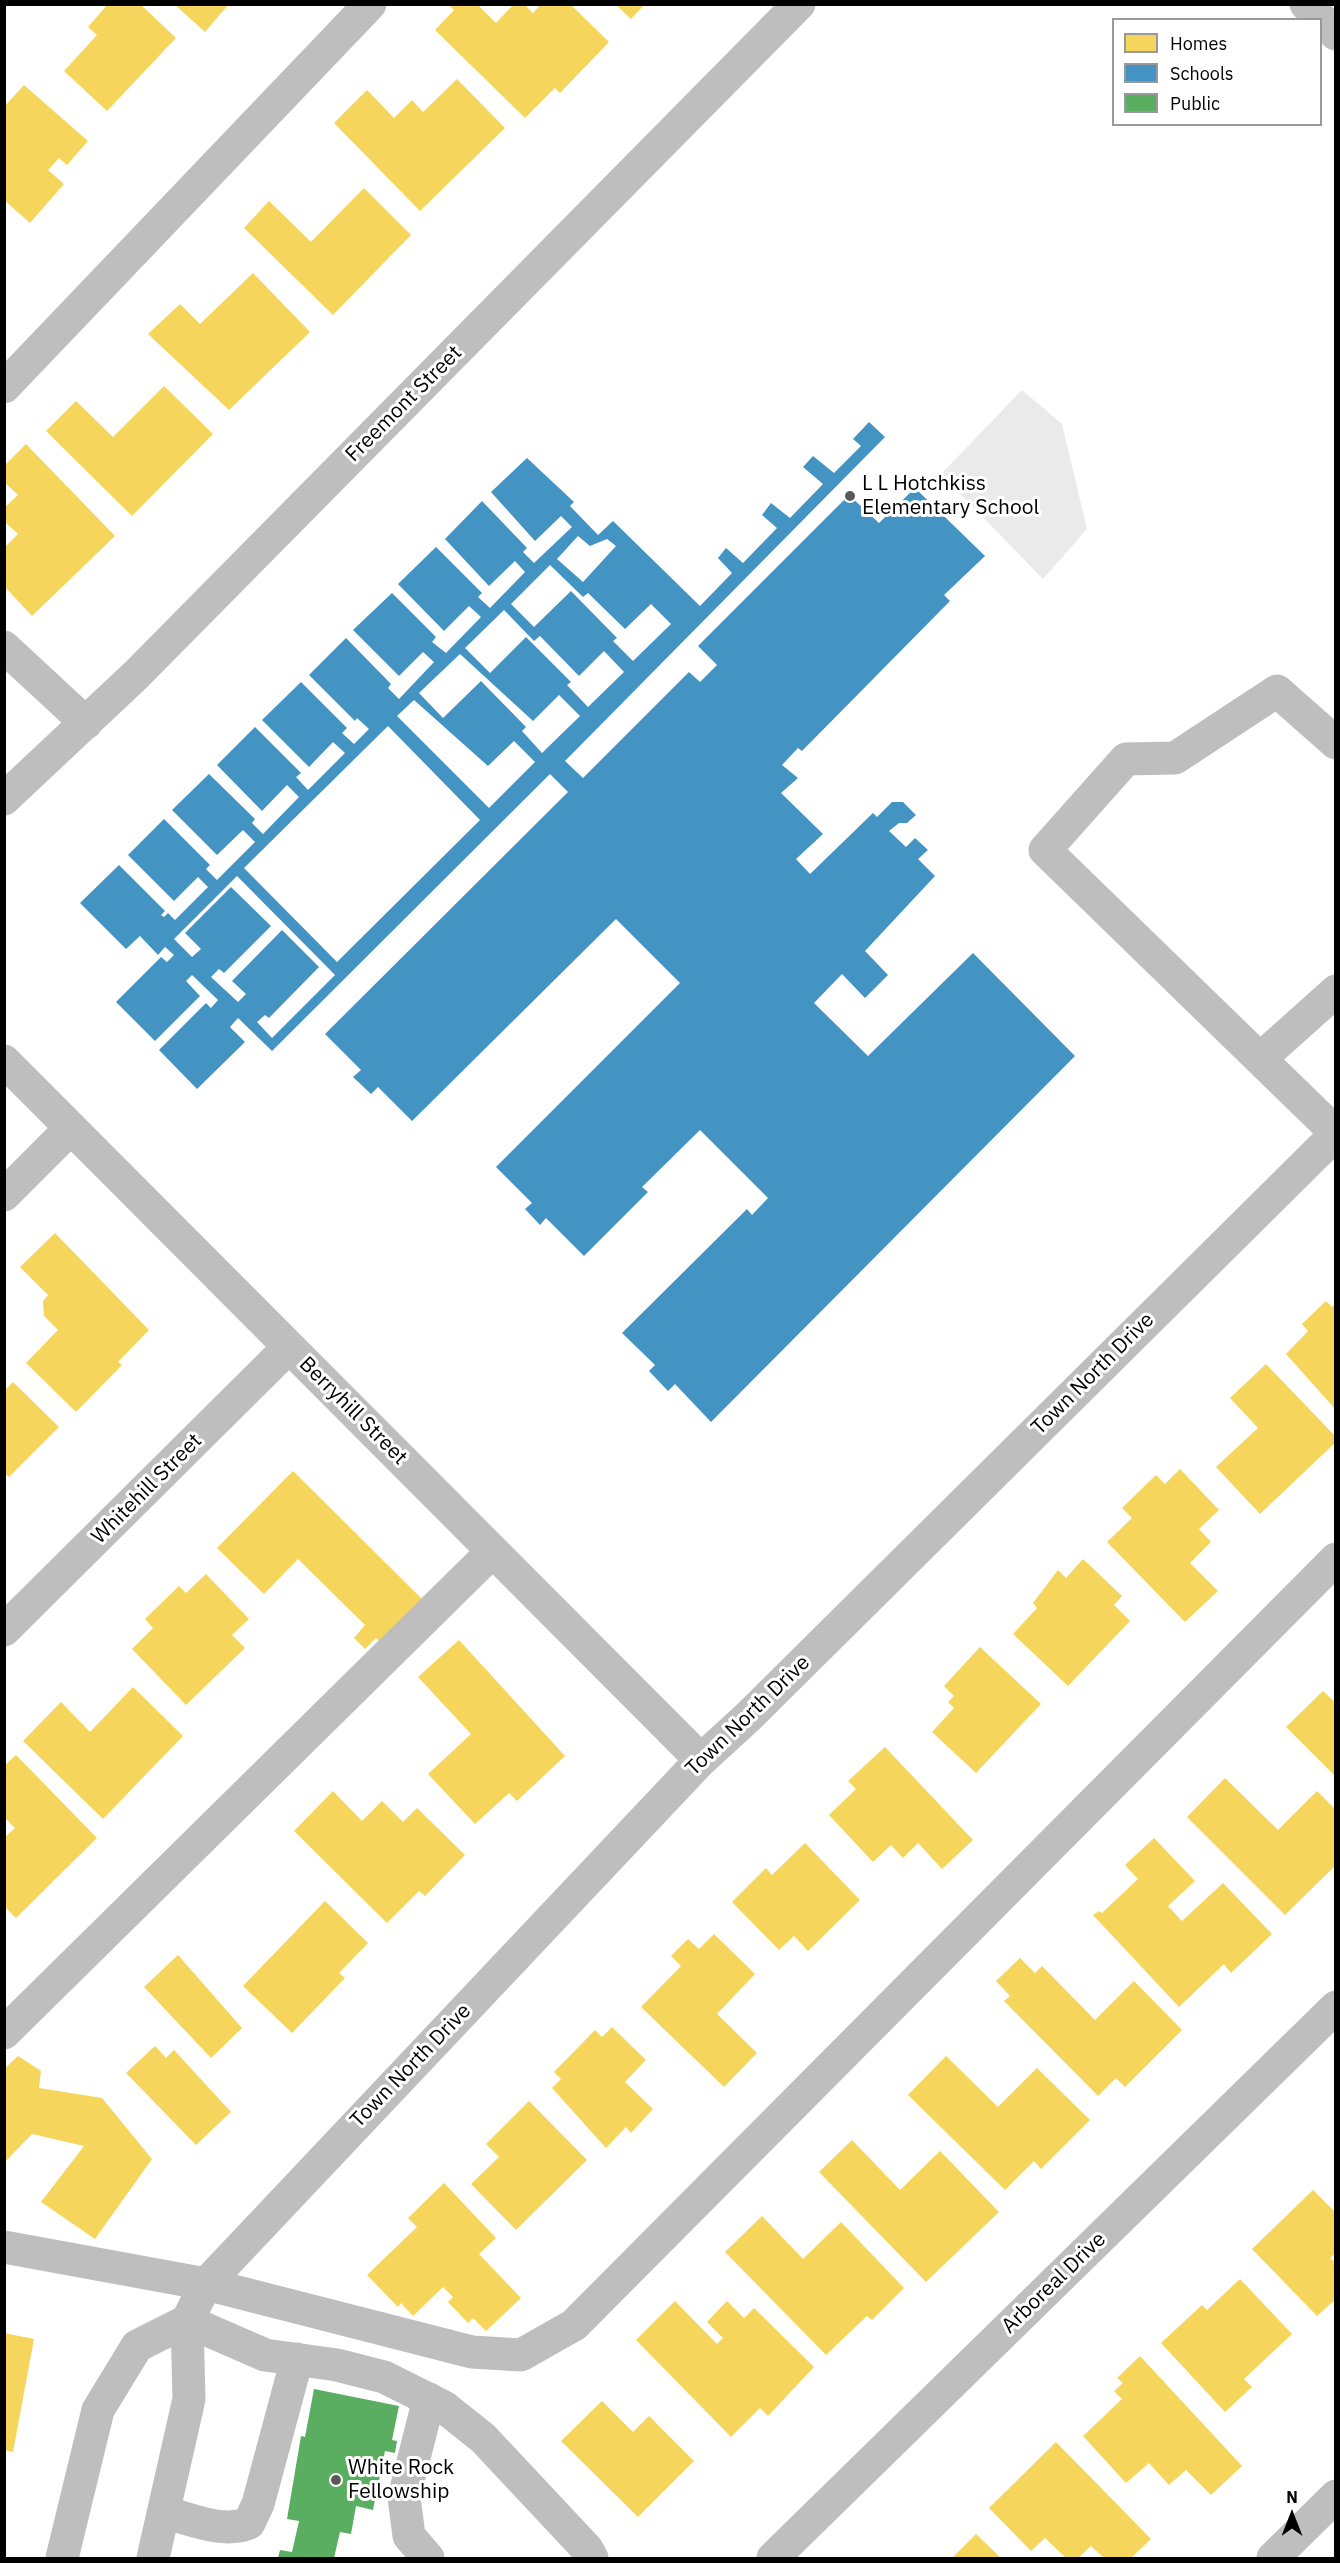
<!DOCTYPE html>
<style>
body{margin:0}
#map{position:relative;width:1340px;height:2563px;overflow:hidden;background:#fff;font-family:"IBM Plex Sans",sans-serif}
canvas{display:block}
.frame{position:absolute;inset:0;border:6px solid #000;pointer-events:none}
.legend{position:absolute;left:1112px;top:18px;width:210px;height:108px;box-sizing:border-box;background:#fff;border:2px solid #999;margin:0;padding:8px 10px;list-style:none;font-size:18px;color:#000}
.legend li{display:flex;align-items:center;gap:12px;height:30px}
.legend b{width:30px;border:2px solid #999}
.north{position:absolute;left:1262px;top:2485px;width:60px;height:60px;-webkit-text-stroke:4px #fff;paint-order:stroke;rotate:0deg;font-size:16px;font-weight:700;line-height:24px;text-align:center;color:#000}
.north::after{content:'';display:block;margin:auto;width:21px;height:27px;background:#000;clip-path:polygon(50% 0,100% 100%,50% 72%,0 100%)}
</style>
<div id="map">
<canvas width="1340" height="2563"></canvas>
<div class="frame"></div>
<ul class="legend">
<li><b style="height:16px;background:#f6d55c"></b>Homes</li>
<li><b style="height:16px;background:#4393c3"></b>Schools</li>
<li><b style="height:16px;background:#5aae61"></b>Public</li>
</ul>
<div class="north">N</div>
</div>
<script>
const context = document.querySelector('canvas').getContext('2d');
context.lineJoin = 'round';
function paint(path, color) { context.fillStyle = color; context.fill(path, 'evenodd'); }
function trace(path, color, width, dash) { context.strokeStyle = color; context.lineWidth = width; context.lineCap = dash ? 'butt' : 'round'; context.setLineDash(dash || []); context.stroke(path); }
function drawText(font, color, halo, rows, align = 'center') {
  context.font = font + ' "IBM Plex Sans",sans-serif'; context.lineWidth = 6; context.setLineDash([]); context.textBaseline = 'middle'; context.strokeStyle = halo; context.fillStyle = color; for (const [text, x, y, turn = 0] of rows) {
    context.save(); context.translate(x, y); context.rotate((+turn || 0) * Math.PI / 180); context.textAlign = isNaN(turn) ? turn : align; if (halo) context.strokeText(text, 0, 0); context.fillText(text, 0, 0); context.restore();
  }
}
paint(new Path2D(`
 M1022,390L1062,424L1087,529L1043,579L941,474Z`), '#eaeaea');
paint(new Path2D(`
 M108,4H140L176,38L107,111L64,71L97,35L88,27Z
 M174,4H229L205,32Z
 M448,4H477L496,23L514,4H524L533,13L541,4H570L609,42L560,93L555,88L525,118L435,30L454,10Z
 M615,4H645L631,19Z
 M457,79L505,128L420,211L334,123L367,90L394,118L412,100L423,112Z
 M24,85L88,141L67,165L59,158L48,170L64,184L30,223L4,200V107Z
 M364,188L411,235L333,315L244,228L269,201L311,242Z
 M253,273L310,332L229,410L148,334L180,304L200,324Z
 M164,386L213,434L132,516L46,431L76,401L113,437Z
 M26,444L115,536L32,616L5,587V547L18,534L4,521V508L18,495L4,482V466Z
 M55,1233L149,1330L118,1362L122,1365L76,1412L26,1363L58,1330L44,1316L43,1301L48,1295L20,1267Z
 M1326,1301L1332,1307L1336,1303V1410L1286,1354L1308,1331L1302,1324Z
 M1266,1364L1336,1437V1442L1260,1514L1216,1467L1258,1428L1230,1398Z
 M13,1382L59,1427L9,1477L4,1473V1391Z
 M1180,1469L1219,1510L1199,1529L1211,1542L1190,1563L1218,1591L1185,1622L1107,1542L1132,1518L1122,1508L1156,1475L1165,1484Z
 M293,1471L422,1599L380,1642L376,1638L365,1649L354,1638L365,1625L298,1559L264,1594L217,1548Z
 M1083,1559L1122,1596L1114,1605L1130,1621L1068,1686L1013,1634L1037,1608L1033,1603L1058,1570L1066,1578Z
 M206,1574L249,1619L232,1635L245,1648L186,1705L132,1649L153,1628L145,1619L179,1586L186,1593Z
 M459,1640L565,1756L517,1801L509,1793L475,1824L428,1774L471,1734L418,1677Z
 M980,1647L1041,1704L976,1773L932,1732L954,1708L948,1702L954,1696L944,1686Z
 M133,1687L183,1736L103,1819L23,1741L61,1702L90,1732Z
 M1323,1691L1336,1703V1777L1286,1727Z
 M885,1747L973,1840L942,1869L918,1843L903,1858L891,1845L873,1862L829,1815L856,1789L848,1781Z
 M16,1755L97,1838L16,1918L4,1906V1838L15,1828L4,1817V1766Z
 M1225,1778L1278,1830L1317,1791L1336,1810V1865L1285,1915L1187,1817Z
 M333,1791L362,1821L382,1801L403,1822L417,1808L465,1855L425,1896L419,1891L387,1923L294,1831Z
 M1154,1838L1195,1881L1168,1906L1182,1921L1223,1883L1272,1934L1231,1973L1224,1964L1179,2007L1093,1915L1099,1911L1102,1913L1138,1879L1125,1865Z
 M805,1843L860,1900L808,1951L794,1936L779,1950L732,1902L766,1868L772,1875Z
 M325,1901L368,1943L339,1973L345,1978L292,2033L243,1986Z
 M714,1934L755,1974L717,2014L757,2053L724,2087L641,2007L681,1966L671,1956L688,1939L699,1949Z
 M178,1955L242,2028L211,2058L144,1987Z
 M1020,1958L1035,1973L1042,1966L1095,2020L1134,1981L1182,2030L1125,2087L1116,2078L1098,2096L1004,2001L1010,1996L996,1981Z
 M612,2027L646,2060L625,2082L653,2109L631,2133L626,2127L606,2148L552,2088L561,2079L554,2072L595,2030L602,2037Z
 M155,2046L166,2058L174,2050L231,2112L196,2145L126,2073Z
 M18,2056L41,2071L39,2088L102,2098L152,2159L95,2239L41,2202L84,2146L32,2134L4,2163V2069Z
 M946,2056L998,2107L1037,2068L1090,2120L1041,2169L1034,2161L1005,2190L908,2095Z
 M529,2101L587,2160L516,2230L471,2184L499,2157L486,2144Z
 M852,2140L900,2190L940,2151L999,2212L926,2282L819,2172Z
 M444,2183L496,2238L479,2254L521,2298L486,2331L473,2318L468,2323L448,2302L453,2297L443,2287L413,2316L401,2303L398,2307L367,2275L417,2227L408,2218Z
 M1313,2190L1336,2213V2253L1330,2258L1336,2263V2299L1317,2316L1252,2249Z
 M762,2216L803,2259L841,2222L904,2288L872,2320L867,2316L826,2355L725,2252Z
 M1240,2279L1292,2334L1244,2379L1252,2387L1225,2412L1161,2343L1202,2305L1207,2310Z
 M675,2301L717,2344L723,2338L707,2322L727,2301L744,2318L754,2308L814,2367L768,2416L760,2408L731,2437L636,2340Z
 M4,2333L34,2339L13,2452L4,2450Z
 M1140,2356L1242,2466L1211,2495L1186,2470L1169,2485L1149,2463L1126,2483L1083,2436L1122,2399L1114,2391L1123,2383L1117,2378Z
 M602,2401L633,2432L649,2416L694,2461L638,2517L561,2441Z
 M1056,2442L1151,2539L1131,2558H1104L1091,2546L1078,2558H1066L1045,2538L1031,2551L989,2508Z
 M976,2534L1001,2558H952Z`), '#f6d55c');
paint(new Path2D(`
 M869,422L885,437L565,761L583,778L689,672L700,682L717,665L698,646L849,495L879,523L915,488L985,556L944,595L950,601L802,751L798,748L782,765L798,778L781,793L823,834L796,859L810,874L873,813L877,817L892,802H903L916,815L907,823H899L889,831L906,847L915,838L928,850L918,859L935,876L865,951L888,975L865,998L842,974L814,1003L868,1056L973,953L1075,1056L711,1422L675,1384L668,1391L649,1371L655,1365L622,1333L747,1209L752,1215L768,1198L700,1130L642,1187L648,1192L584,1256L546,1218L540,1225L525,1209L532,1203L496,1167L680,983L616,919L412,1121L378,1087L371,1094L353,1077L361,1070L325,1034L568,792L550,774L272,1051L238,1018L230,1027L245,1042L197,1089L159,1050L206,1003L211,1008L218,1000L192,975L186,981L200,996L155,1041L116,1002L161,957L167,962L174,955L165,947L158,955L140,936L126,949L80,903L119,865L165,911L161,915L164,917L168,913L175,920L208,887L198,877L174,901L128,855L164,819L210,865L206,869L217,880L255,842L243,830L217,855L172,810L209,774L255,819L252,823L263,834L299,797L287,785L262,811L217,765L255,727L301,773L296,777L308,790L345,753L333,742L309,767L262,720L301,682L347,728L342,733L354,744L369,729L357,718L355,721L309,675L346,638L391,684L388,688L399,699L434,662L423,652L399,676L353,630L392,593L436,637L432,642L446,653L481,617L469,606L444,631L398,584L436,547L482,593L478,597L490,608L525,572L515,561L489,586L445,539L482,501L527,548L523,552L534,563L572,527L561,516L535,541L491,492L527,458L574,502L570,506L598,535L613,521L700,606L732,573L718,558L726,548L743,563L777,528L762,515L771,503L790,518L823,484L803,467L813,456L834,473L861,446L853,439ZM578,536L590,546L607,539L616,546L583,582L557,559ZM550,565L583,597L588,593L625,629L651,604L671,624L633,661L613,641L617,638L571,591L534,627L511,604ZM504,610L534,641L540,636L579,676L604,651L624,672L588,707L567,685L571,682L526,637L490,673L465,648ZM460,654L533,721L559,695L580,716L542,753L522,731L526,727L481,681L443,718L419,693ZM414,700L488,766L514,741L535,762L489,808L397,716ZM388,726L480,820L337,962L244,868ZM237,876L335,975L272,1038L257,1022L265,1015L269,1018L319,967L282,930L232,981L246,994L238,1002L211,977L219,969L224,973L271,926L231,887L185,933L201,949L192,957L174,939Z`), '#4393c3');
paint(new Path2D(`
 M314,2389L399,2406L392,2440L397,2441L395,2453L385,2451L373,2510L356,2506L351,2534L340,2532L334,2558H278L280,2550L292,2552L299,2521L287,2519L301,2436L305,2437Z`), '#5aae61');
trace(new Path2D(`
 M1306,4L1336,34
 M4,387L370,4
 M4,647L86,723
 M1336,743L1277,691L1175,758L1126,759L1045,850L1336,1133
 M4,799L136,675L799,4
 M1260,1059L1336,991
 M4,1061L701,1760
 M4,1195L71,1128
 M4,1630L289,1347
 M4,2033L493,1551
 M4,2247L206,2284L472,2352L521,2355L574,2325L1336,1559
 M187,2321L265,2355L337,2365L384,2377L444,2407L483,2438L587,2549L592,2558
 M164,2512C191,2519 223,2534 249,2523L258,2504L297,2359
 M62,2558L98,2410L137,2346L187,2321
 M153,2558L189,2399L187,2321L206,2284L701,1760L748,1717L1336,1134
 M428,2558L409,2536L404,2497L429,2399
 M773,2558L1336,2007
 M1273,2558L1336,2496`), '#bebebe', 33);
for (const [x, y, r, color] of [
 [850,496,6,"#595959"],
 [336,2480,6,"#595959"]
]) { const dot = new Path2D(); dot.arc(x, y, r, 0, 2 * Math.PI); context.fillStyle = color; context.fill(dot); trace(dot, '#fff', 2); }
drawText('21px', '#000', '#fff', [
 ["Freemont Street",404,404,-45],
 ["Town North Drive",1093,1374,-45],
 ["Berryhill Street",353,1411,45],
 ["Whitehill Street",147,1489,-45],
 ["Town North Drive",748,1716,-44],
 ["Town North Drive",411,2066,-46],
 ["Arboreal Drive",1054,2283,-44]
]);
drawText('21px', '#000', '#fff', [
 ["L L Hotchkiss",862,484],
 ["Elementary School",862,508],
 ["White Rock",348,2468],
 ["Fellowship",348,2492]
], 'left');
</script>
